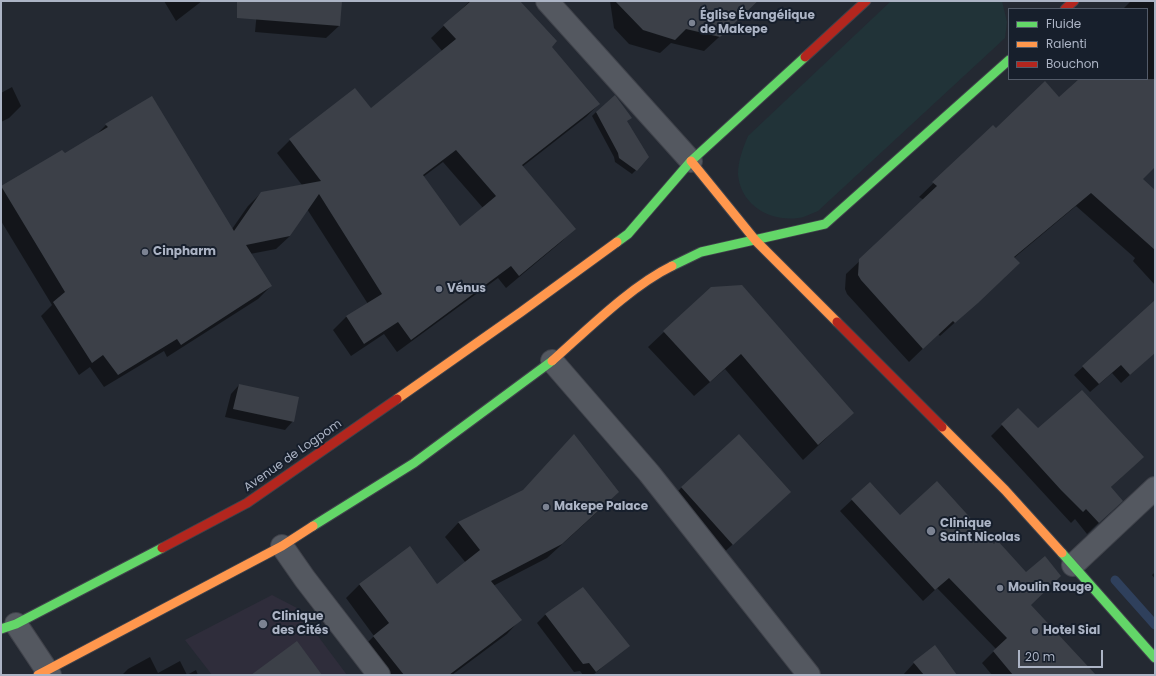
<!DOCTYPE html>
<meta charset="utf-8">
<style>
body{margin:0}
#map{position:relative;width:1156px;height:676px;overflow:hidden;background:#242932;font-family:Poppins,sans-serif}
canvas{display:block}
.frame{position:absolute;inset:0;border:2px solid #acb4c5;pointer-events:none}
.legend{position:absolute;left:1008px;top:8px;width:140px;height:72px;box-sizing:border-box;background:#171f2c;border:1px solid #535b69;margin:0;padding:5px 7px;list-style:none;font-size:12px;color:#acb4c5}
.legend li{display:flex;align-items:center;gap:8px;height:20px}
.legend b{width:20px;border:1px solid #535b69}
.scale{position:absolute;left:1018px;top:650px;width:85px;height:18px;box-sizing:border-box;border:2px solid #acb4c5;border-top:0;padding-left:5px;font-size:12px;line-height:14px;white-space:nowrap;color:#acb4c5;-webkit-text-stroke:3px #171f2c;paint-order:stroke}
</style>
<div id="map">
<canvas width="1156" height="676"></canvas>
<div class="frame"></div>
<ul class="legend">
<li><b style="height:5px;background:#63d668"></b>Fluide</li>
<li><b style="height:5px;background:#ff974d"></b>Ralenti</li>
<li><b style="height:5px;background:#b3261e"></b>Bouchon</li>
</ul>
<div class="scale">20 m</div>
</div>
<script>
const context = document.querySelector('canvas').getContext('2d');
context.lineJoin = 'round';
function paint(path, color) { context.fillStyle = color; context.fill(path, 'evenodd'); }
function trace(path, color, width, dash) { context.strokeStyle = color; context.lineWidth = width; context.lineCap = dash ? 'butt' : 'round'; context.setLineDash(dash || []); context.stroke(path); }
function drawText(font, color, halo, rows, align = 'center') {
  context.font = font + ' Poppins,sans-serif'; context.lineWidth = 4; context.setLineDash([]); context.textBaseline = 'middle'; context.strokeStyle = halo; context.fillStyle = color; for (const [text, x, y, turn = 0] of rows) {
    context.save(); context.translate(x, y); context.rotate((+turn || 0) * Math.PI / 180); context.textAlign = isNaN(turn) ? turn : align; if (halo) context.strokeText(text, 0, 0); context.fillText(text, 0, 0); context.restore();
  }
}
paint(new Path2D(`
 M272,595L297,608L347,675H212L185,640Z`), '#2f2d3b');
paint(new Path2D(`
 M891,1H1002L1007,22L1005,38L818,211C812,213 804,218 798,218C769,222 740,204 738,174C738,161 743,148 748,136Z`), '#213338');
paint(new Path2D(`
 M164,1H202L176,21Z
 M258,1H342L341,3L339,26L326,38L255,32Z
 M470,1H519L551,47L599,104L586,117L522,167L574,229L561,242L506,288L498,278L397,352L384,334L351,356L333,330L346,317L368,304L307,209L290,236L276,249L250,254L271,286L258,299L167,357L164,351L104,387L90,367L79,375L41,316L52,305L1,221V188L62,151L65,155L95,136L106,125L152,97L232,229L248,206L261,193L302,185L277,153L290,140L355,90L370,110L443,52L431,38ZM443,162L483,208L460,227L423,177Z
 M610,1H758L704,51L671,43L660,53L629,44L614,28Z
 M1131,1H1155V166L1142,179L1155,191V285L1133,261L1135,258L1076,206L1014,258L1005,277L940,336L938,334L909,362L847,294L845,289L846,274L924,200L919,197L993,126L996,129L1059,99L1080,79H1147V9H1123Z
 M12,87L21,106L9,118L1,122V93Z
 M596,112L626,121L636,170L632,174L615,162L614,157L592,116Z
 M711,288L837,428L803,460L725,369L694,396L648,347Z
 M1155,302V352L1121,383L1112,373L1090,392L1074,375Z
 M239,385L293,421L285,430L225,417L231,394Z
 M1018,409L1038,430L1143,457L1110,488V512L1087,534L1075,519L1071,523L991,436Z
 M870,483L900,516L1030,605L1095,675H992L982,663L996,649L937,588L923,601L840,511Z
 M682,487L790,492L720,556L670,499Z
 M522,492L604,506L547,558L493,586L520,620L507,634L452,675H379L360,650L374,636L346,598L360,584L437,586L466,563L445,537L458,523Z
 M1155,572V579L1152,575Z
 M583,589L628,646L593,675H583L580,671L574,672L537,623L545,615Z
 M150,657L158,673L180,661L187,675L196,670L198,675H122L128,669Z
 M914,663L956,675H903Z`), '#0007');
trace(new Path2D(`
 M1115,580L1155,625`), '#2f405c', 9);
paint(new Path2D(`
 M237,1H342L340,26L237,18Z
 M471,1H520L557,41L552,47L600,104L522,165L576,229L519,276L511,266L411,340L398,322L364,344L346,316L382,294L319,194L290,236L246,245L272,286L181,345L177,339L118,375L103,355L92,363L53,302L65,292L1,186L62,150L65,153L108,127L105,124L152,96L234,231L261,192L321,181L289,139L355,88L371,108L456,39L443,25ZM456,150L496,196L460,226L423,175Z
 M615,1H758L720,37L686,29L675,40L643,30Z
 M1079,79H1155V167L1143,179L1155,190V250L1091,193L1014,257L1020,263L978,303L955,323L953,321L923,349L861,280L858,275L859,259L937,186L932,182L993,125L996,128L1045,81L1059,97Z
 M615,95L632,118L627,121L649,157L637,171L619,158L618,153L596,112Z
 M742,285L854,413L818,445L741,354L710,382L663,331L711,287Z
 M1155,300V353L1130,375L1121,365L1099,384L1082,366Z
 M239,384L299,397L294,422L233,409Z
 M1082,390L1144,457L1111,487L1123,501L1099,523L1086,509L1083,512L1061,490L1001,424L1018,408L1038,428Z
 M574,434L619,492L562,544L491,581L522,620L449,675H404L373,636L389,623L359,584L410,546L437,584L480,550L458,522L523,490Z
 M739,434L791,492L733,545L681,487Z
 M937,481L994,544L997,540L1026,572L1045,556L1061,576L1031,605L1096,675H1013L993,651L1007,638L949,578L935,590L851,499L870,482L900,515Z
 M583,587L630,646L596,672L589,663L583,664L545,614Z
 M297,641L322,675H251Z
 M935,645L957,675H924L913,662Z`), '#3c4048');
const street = new Path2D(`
 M547,1L691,161
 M552,361L649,473L809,675
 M282,546L305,579L379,675
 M1073,565L1155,488
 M16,624L50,675`);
const fast = new Path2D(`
 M617,242L628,234L691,161L805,57
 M672,266L701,252L825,224L1009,60
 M313,526L414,463L552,361
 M1062,553L1155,658
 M1,629L16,624L162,548`);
const slow = new Path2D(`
 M691,161L756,241L837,322
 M552,361C587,330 631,286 672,266
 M397,399L521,312L617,242
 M942,427L1005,490L1062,553
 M38,675L282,546L313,526`);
const jam = new Path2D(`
 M1065,9L1074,1
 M805,57L866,1
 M837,322L942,427
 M162,548L247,503L397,399`);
trace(street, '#40434b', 24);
trace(fast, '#40434b', 11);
trace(slow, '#40434b', 11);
trace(jam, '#40434b', 11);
trace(street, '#545860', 22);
trace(fast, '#63d668', 9);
trace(slow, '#ff974d', 9);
trace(jam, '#b3261e', 9);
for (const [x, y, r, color] of [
 [692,23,4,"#7c8392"],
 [145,252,4,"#7c8392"],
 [439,289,4,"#7c8392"],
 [546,507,4,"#7c8392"],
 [931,531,5,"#7c8392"],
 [1000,588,4,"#7c8392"],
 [263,624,5,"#7c8392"],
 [1035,631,4,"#7c8392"]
]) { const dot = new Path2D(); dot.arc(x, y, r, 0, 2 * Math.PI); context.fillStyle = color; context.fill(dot); trace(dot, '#171f2c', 1.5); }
drawText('bold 12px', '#acb4c5', '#171f2c', [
 ["Église Évangélique",700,16],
 ["de Makepe",700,30],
 ["Cinpharm",153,252],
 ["Vénus",447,289],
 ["Makepe Palace",554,507],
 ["Clinique",940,524],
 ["Saint Nicolas",940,538],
 ["Moulin Rouge",1008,588],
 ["Clinique",272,617],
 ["des Cités",272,631],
 ["Hotel Sial",1043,631]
], 'left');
drawText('12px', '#acb4c5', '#171f2c', [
 ["Avenue de Logpom",293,456,-35]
]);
</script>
